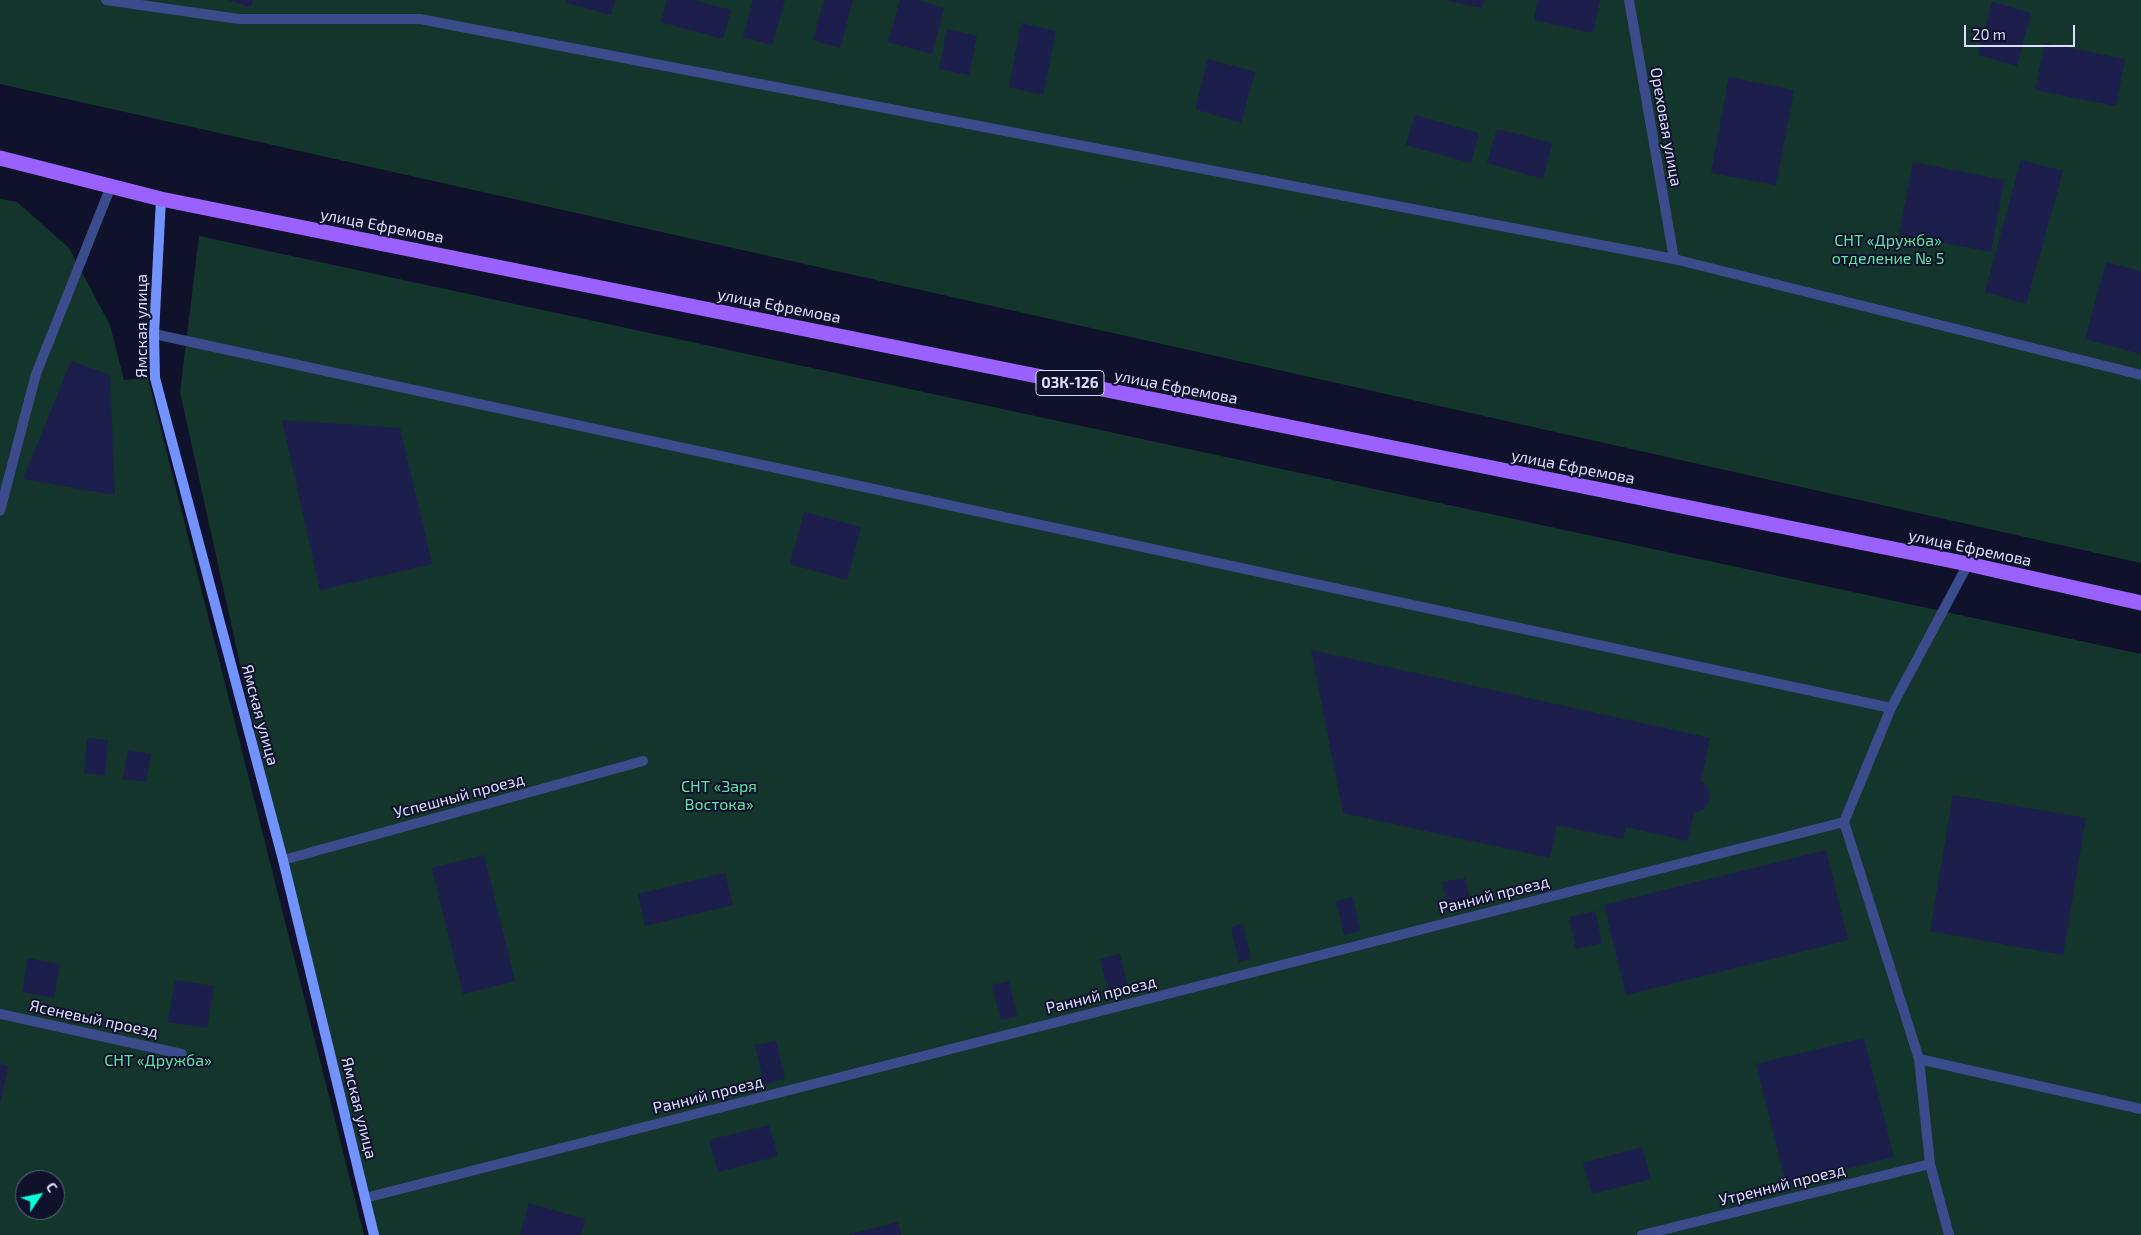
<!DOCTYPE html>
<meta charset="utf-8">
<style>
body{margin:0}
#map{position:relative;width:2141px;height:1235px;overflow:hidden;background:#10122b;font-family:"Exo 2",sans-serif}
canvas{display:block}
.north{position:absolute;left:15px;top:1170px;width:50px;height:50px;box-sizing:border-box;background:#10122b;border:1px solid #616480;border-radius:50%;rotate:56deg;font-size:14px;font-weight:700;line-height:20px;text-align:center;color:#dadfff}
.north::after{content:'';display:block;margin:auto;width:18px;height:22px;background:#06ffd8;clip-path:polygon(50% 0,100% 100%,50% 72%,0 100%)}
.scale{position:absolute;left:1964px;top:25px;width:111px;height:22px;box-sizing:border-box;border:2px solid #dadfff;border-top:0;padding-left:6px;font-size:15px;line-height:18px;white-space:nowrap;color:#dadfff;-webkit-text-stroke:4px #10122b;paint-order:stroke}
</style>
<div id="map">
<canvas width="2141" height="1235"></canvas>
<div class="north">С</div>
<div class="scale">20 m</div>
</div>
<script>
const context = document.querySelector('canvas').getContext('2d');
context.lineJoin = 'round';
function paint(path, color) { context.fillStyle = color; context.fill(path, 'evenodd'); }
function trace(path, color, width, dash) { context.strokeStyle = color; context.lineWidth = width; context.lineCap = dash ? 'butt' : 'round'; context.setLineDash(dash || []); context.stroke(path); }
function drawText(font, color, halo, rows, align = 'center') {
  context.font = font + ' "Exo 2",sans-serif'; context.lineWidth = 4; context.setLineDash([]); context.textBaseline = 'middle'; context.strokeStyle = halo; context.fillStyle = color; for (const [text, x, y, turn = 0] of rows) {
    context.save(); context.translate(x, y); context.rotate((+turn || 0) * Math.PI / 180); context.textAlign = isNaN(turn) ? turn : align; if (halo) context.strokeText(text, 0, 0); context.fillText(text, 0, 0); context.restore();
  }
}
paint(new Path2D(`
 M0,0H2141V563L0,84Z
 M0,199L17,202L69,248L110,325L124,380L148,378L364,1235H0ZM25,1180H55V1210H25Z
 M199,236L2141,654V1235H374L283,860L180,392Z`), '#13352b');
paint(new Path2D(`
 M228,0H253L251,7Z
 M567,0H615L611,15L567,3Z
 M667,0H693L731,10L723,39L661,22Z
 M753,0H785L772,45L743,37Z
 M824,0H853L840,48L813,40Z
 M900,0H917L944,8L932,54L888,42Z
 M1444,0H1484L1482,8Z
 M1538,0H1600L1593,33L1534,20Z
 M1992,2L2031,13L2017,66L1978,55Z
 M1021,23L1056,31L1043,95L1009,87Z
 M947,29L977,36L969,75L939,69Z
 M2045,43L2125,59L2116,106L2035,90Z
 M1208,59L1255,72L1241,123L1195,109Z
 M1729,77L1794,90L1776,185L1711,173Z
 M1415,115L1479,133L1471,163L1406,145Z
 M1497,129L1552,143L1543,179L1487,163Z
 M2021,160L2063,171L2026,304L1985,292Z
 M1913,162L2004,180L1991,252L1899,234Z
 M2106,262L2141,271V354L2085,339Z
 M71,361L110,375L115,495L23,479Z
 M282,420L400,428L432,564L320,590Z
 M804,512L861,527L847,580L790,564Z
 M1311,650L1710,738L1701,781L1707,786L1710,794L1708,804L1703,810L1694,813L1688,841L1626,827L1623,839L1557,825L1550,858L1343,813Z
 M87,738L108,740L105,776L84,773Z
 M128,750L151,754L146,782L123,779Z
 M1953,795L2086,818L2063,955L1930,931Z
 M1826,850L1848,940L1626,995L1604,905Z
 M484,855L515,981L463,994L432,868Z
 M725,873L733,905L645,926L638,894Z
 M1465,878L1472,907L1449,912L1442,882Z
 M1353,897L1360,931L1344,935L1336,901Z
 M1595,911L1602,943L1576,949L1569,917Z
 M1243,924L1251,959L1239,962L1231,927Z
 M1120,954L1128,989L1109,994L1100,959Z
 M28,958L60,964L54,998L22,992Z
 M175,980L214,986L207,1028L168,1022Z
 M1009,981L1017,1016L1001,1020L992,985Z
 M1864,1038L1894,1157L1786,1184L1756,1064Z
 M776,1041L785,1079L764,1084L755,1045Z
 M0,1064L8,1066L1,1101H0Z
 M769,1125L778,1156L718,1172L709,1140Z
 M1642,1147L1651,1179L1592,1194L1583,1163Z
 M529,1203L585,1219L581,1235H520Z
 M898,1222L901,1235H850V1234Z`), '#1c1e4c');
trace(new Path2D(`
 M154,334L1891,708
 M283,860L643,761
 M1919,1059L2141,1109
 M365,1198L1844,822
 M1642,1235L1930,1164
 M1949,1235L1930,1164L1919,1059L1844,822L1891,708L1968,564`), '#3a4c8b', 10);
trace(new Path2D(`
 M106,0L239,19H420L1674,259L2141,375
 M1629,0L1674,259
 M0,511L36,374L111,186
 M0,1014L182,1054`), '#3a4c8b', 10);
trace(new Path2D(`
 M161,199L154,334L155,378L283,860L374,1235`), '#7192ff', 10);
trace(new Path2D(`
 M0,158L161,199L1968,564L2141,603`), '#9b61ff', 15);
for (const [x, y, w] of [
 [1070,383,68]
]) { const box = new Path2D(); box.roundRect(x - w / 2, y - 12.5, w, 25, 4); context.fillStyle = '#10122b'; context.fill(box); trace(box, '#dadfff', 1); }
drawText('bold 15px', '#dadfff', null, [
 ["03К-126",1070,383]
]);
drawText('16px', '#dadfff', '#10122b', [
 ["Ореховая улица",1666,127,80],
 ["улица Ефремова",382,226,11],
 ["улица Ефремова",779,306,11],
 ["Ямская улица",142,326,-90],
 ["улица Ефремова",1176,387,11],
 ["улица Ефремова",1573,467,11],
 ["улица Ефремова",1970,548,12],
 ["Ямская улица",260,715,75],
 ["Успешный проезд",459,796,-15],
 ["Ранний проезд",1494,895,-14],
 ["Ранний проезд",1101,995,-14],
 ["Ясеневый проезд",94,1019,12],
 ["Ранний проезд",708,1095,-14],
 ["Ямская улица",359,1108,76],
 ["Утренний проезд",1782,1185,-14]
]);
drawText('16px', '#62e3a2', '#10122b', [
 ["СНТ «Дружба»",1888,241],
 ["отделение № 5",1888,259],
 ["СНТ «Заря",719,787],
 ["Востока»",719,805],
 ["СНТ «Дружба»",158,1061]
]);
</script>
